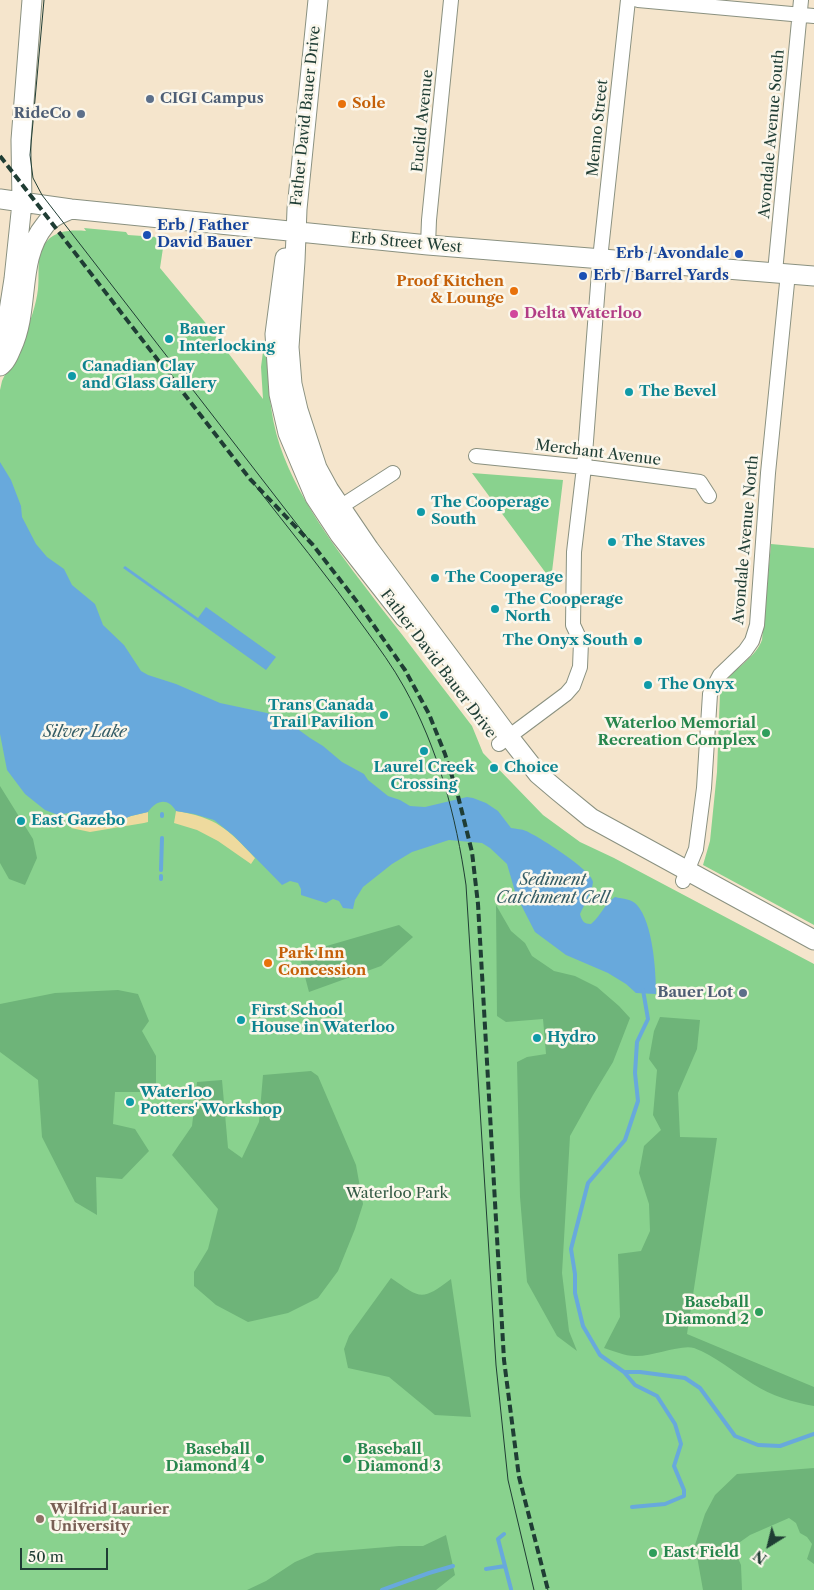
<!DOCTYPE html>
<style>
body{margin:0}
#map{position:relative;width:814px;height:1590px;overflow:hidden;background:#f5e5cc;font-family:"Libre Caslon Text",serif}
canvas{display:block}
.north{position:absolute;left:744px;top:1520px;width:50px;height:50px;-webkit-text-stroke:4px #fbf7ec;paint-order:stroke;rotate:216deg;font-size:14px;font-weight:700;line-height:20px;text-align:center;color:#1f3d34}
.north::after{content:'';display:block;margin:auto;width:18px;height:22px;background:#1f3d34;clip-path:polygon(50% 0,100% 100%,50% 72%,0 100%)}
.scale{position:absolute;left:20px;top:1548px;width:88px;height:22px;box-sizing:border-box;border:2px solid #1f3d34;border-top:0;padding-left:6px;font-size:15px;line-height:18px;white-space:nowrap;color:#1f3d34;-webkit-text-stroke:4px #fbf7ec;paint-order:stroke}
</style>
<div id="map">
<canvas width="814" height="1590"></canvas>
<div class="north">N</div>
<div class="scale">50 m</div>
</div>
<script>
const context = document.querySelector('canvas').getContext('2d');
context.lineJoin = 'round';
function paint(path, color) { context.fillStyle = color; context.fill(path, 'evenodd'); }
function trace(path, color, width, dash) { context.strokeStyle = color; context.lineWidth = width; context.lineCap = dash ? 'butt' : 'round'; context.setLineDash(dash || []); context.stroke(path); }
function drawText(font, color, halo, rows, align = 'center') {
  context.font = font + ' "Libre Caslon Text",serif'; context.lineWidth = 5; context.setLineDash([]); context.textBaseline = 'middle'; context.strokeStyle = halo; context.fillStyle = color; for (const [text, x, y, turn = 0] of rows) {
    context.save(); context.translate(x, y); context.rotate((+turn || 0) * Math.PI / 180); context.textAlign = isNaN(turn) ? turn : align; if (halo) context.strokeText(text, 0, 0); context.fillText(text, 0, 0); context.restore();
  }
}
paint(new Path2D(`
 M84,228L126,232L128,235L157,237L162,239L171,247L163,248L160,268L204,321L263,399L261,367L264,344L267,345C268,380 269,413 280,446C300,505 345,560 382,609C412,647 442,687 472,726L483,753L543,815L580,842L614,858L814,964V1590H0V390L2,381C16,352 34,322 38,289C40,273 35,253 47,241C57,230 72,230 86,231Z
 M472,473L563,480L551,580Z
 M771,544L814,548V925L703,865L710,841L717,772L720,693C727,670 753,663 762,640Z`), '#89d28e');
paint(new Path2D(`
 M0,786L33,839L37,858L25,885L9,879L0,863Z
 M496,905L511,931L525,943L532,956L554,971L575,976L597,987L619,1006L630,1018L613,1062L593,1095L570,1136L562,1273L569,1331L577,1351L557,1336L527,1282L520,1197L517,1062L527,1057L546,1054L543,1019L506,1022L497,1016Z
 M399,925L413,937L381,966L309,992L299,954Z
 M118,990L138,994L149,1021L142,1031L156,1056V1092H115L113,1124L135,1129L149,1151L122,1179L96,1177L97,1215L75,1202L42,1137L38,1080L0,1052V1004L55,993Z
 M660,1017L700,1020L697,1049L678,1093L680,1137L717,1138L687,1334L814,1387V1406C792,1402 772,1396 753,1384C734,1372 715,1356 694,1348C682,1344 653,1356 637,1356C627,1357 614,1351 604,1348L620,1317L618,1254L641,1251L650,1231L649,1204L639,1173L644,1146L661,1130L653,1115L657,1070L649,1059L654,1031Z
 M311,1071L318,1076L356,1165L363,1204L355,1229L338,1271L318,1298L288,1313L248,1322L216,1305L194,1286V1272L208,1249L218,1209L172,1155L192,1126L197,1082L222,1080L228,1148L242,1158L259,1122L263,1075Z
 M391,1278C420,1298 421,1302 451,1279L471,1417L435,1415L389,1377L348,1368L344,1349L349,1336Z
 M814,1468V1564L807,1559L812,1544L807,1537L800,1533L796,1523L789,1518L750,1535L733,1547L741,1565L742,1590H703L695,1545L705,1514L715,1495L737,1474Z
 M446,1535L455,1575L436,1590H247L266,1581L295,1562L316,1553L399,1546H423Z`), '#6eb479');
paint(new Path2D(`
 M176,811C217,818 227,828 255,858L251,864L218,841L197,830L174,823Z
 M148,812V822L144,823L90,832L71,828L75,822L91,825H108L131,816Z`), '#eeda9e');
paint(new Path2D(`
 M0,462L11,480L21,506L22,517L36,544L47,557L64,569L72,585L95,604L103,625L124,645L141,671L148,675L176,684L220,703L267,713L288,722L310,738L323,746L342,762L364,774L368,780L388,796L400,800L410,806L425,807L467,797L473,798L486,803L498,811L511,828C516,829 522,829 526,831C538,836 593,871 593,882C592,893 584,905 580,914C582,921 584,924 591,924C602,915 603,905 615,897C623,899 632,899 637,905C653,923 656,971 656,994L636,993L626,984L608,973L566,955L535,932L516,895L507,864L490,848L482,843L449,840L412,852L392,864L363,887L355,900L353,909L343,908L339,901L333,899L326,903L301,895V889L298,883L290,881L282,885L234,836L214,820L194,814L176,811C168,797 156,800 148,812L131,816L108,825H91L75,822L73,817L69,813L58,815L45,810L25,794L7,770L0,734Z
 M125,566L198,618L206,607L276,657L266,670L123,568Z`), '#68a9dc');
trace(new Path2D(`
 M162,816V814
 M161,870L162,838
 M161,876V879
 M643,990L648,1019L637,1042L635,1073L638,1101L625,1140L588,1183L571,1249L575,1274V1293L583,1326L600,1355L624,1372H640L685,1378L700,1388L735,1436L758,1445L780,1446L814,1434
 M624,1372L635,1385L657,1396L675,1424L681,1444L674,1466L684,1490V1496L665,1504L632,1507
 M504,1534L498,1539L511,1589
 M486,1569L505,1566
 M382,1590L429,1573L453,1566`), '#68a9dc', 4);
const street = new Path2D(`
 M638,0L814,16
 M428,245L429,220L451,0
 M775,272L801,0
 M476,456L594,468L700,482L709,496
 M334,511L393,473
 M499,744L566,694L573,686L580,667L581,642L573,625L574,552L584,467L600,259L628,0
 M683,881L696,849L704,788L710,694L720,675L745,651L752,641L757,625L768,473L788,273`);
const secondary = new Path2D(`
 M318,0L297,209L295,261L289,347L292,384L298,410L317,468L329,490L369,549L509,737L538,774L558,791L591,818L814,940
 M0,199L71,209L428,245L814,276
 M285,258L275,334L279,394L288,433L315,497L340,535L405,618
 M0,343L6,330L14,279L22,203L21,140L32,0
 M0,366C6,362 9,354 12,347C30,308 17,259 45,225C51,216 62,213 71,209`);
trace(street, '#8a9180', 16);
trace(secondary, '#8a9180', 21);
trace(street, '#fff', 14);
trace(secondary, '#fff', 19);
trace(new Path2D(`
 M44,0L30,155L33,178L42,195L313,545
 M250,479C289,529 329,578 366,630C379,648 393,667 404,687C438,748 456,816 466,885L496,1365L508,1480L534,1590
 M546,1586L548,1590`), '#1f3d34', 1);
trace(new Path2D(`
 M0,156L250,479L313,545L358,603L405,670L429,714L445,754L457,792L472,852L478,904L504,1360L519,1477L548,1590`), '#1f3d34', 4, [8, 4]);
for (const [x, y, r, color] of [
 [150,99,5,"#5c6f8a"],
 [342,104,5,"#e8710a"],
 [81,114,5,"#5c6f8a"],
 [147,235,5,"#1a4fb4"],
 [739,254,5,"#1a4fb4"],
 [583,276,5,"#1a4fb4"],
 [514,291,5,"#e8710a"],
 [514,314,5,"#d1479c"],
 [169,339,5,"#0f9aa8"],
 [72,376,5,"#0f9aa8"],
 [629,392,5,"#0f9aa8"],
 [421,512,5,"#0f9aa8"],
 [612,542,5,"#0f9aa8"],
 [435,578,5,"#0f9aa8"],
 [495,609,5,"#0f9aa8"],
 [638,641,5,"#0f9aa8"],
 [648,685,5,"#0f9aa8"],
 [384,715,5,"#0f9aa8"],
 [766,733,5,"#2e9e5b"],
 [424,751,5,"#0f9aa8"],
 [494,768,5,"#0f9aa8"],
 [21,821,5,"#0f9aa8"],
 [268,963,5,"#e8710a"],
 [743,993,5,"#5c6f8a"],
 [241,1020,5,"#0f9aa8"],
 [537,1038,5,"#0f9aa8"],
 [130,1102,5,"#0f9aa8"],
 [759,1312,5,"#2e9e5b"],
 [260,1459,5,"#2e9e5b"],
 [347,1459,5,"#2e9e5b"],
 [40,1519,5,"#8d6e63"],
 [653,1553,5,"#2e9e5b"]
]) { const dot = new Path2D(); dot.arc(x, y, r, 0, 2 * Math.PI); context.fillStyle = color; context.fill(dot); trace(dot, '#fbf7ec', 2); }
drawText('bold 15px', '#4e5e75', '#fbf7ec', [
 ["CIGI Campus",160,99,"left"],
 ["RideCo",71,114],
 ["Bauer Lot",733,993]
], 'right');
drawText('bold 15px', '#c56008', '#fbf7ec', [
 ["Sole",352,104],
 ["Proof Kitchen",504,282,"right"],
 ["& Lounge",504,299,"right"],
 ["Park Inn",278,954],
 ["Concession",278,971]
], 'left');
drawText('15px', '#1f3d34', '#fbf7ec', [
 ["Father David Bauer Drive",306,116,-84],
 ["Euclid Avenue",423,121,-84],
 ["Menno Street",598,128,-84],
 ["Avondale Avenue South",772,134,-85],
 ["Erb Street West",406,243,5],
 ["Merchant Avenue",598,453,7],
 ["Avondale Avenue North",746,540,-85],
 ["Father David Bauer Drive",438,664,53]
]);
drawText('bold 15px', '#164399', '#fbf7ec', [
 ["Erb / Father",157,226],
 ["David Bauer",157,243],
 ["Erb / Avondale",729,254,"right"],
 ["Erb / Barrel Yards",593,276]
], 'left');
drawText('bold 15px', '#b23c85', '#fbf7ec', [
 ["Delta Waterloo",524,314]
], 'left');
drawText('bold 15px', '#0d838f', '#fbf7ec', [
 ["Bauer",179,330],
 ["Interlocking",179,347],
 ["Canadian Clay",82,367],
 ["and Glass Gallery",82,384],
 ["The Bevel",639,392],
 ["The Cooperage",431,503],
 ["South",431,520],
 ["The Staves",622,542],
 ["The Cooperage",445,578],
 ["The Cooperage",505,600],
 ["North",505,617],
 ["The Onyx South",628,641,"right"],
 ["The Onyx",658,685],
 ["Trans Canada",374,706,"right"],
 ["Trail Pavilion",374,723,"right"],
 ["Laurel Creek",424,768,"center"],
 ["Crossing",424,785,"center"],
 ["Choice",504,768],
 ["East Gazebo",31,821],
 ["First School",251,1011],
 ["House in Waterloo",251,1028],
 ["Hydro",547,1038],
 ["Waterloo",140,1093],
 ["Potters' Workshop",140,1110]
], 'left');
drawText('bold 15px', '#27864d', '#fbf7ec', [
 ["Waterloo Memorial",756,724],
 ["Recreation Complex",756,741],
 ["Baseball",749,1303],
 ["Diamond 2",749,1320],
 ["Baseball",250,1450],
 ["Diamond 4",250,1467],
 ["Baseball",357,1450,"left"],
 ["Diamond 3",357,1467,"left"],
 ["East Field",663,1553,"left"]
], 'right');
drawText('15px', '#345b46', '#fbf7ec', [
 ["Waterloo Park",397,1194]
]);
drawText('bold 15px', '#785e54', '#fbf7ec', [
 ["Wilfrid Laurier",50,1510],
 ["University",50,1527]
], 'left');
drawText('italic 16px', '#355d66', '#fbf7ec', [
 ["Silver Lake",85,732],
 ["Sediment",553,880],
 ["Catchment Cell",553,898]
]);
</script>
